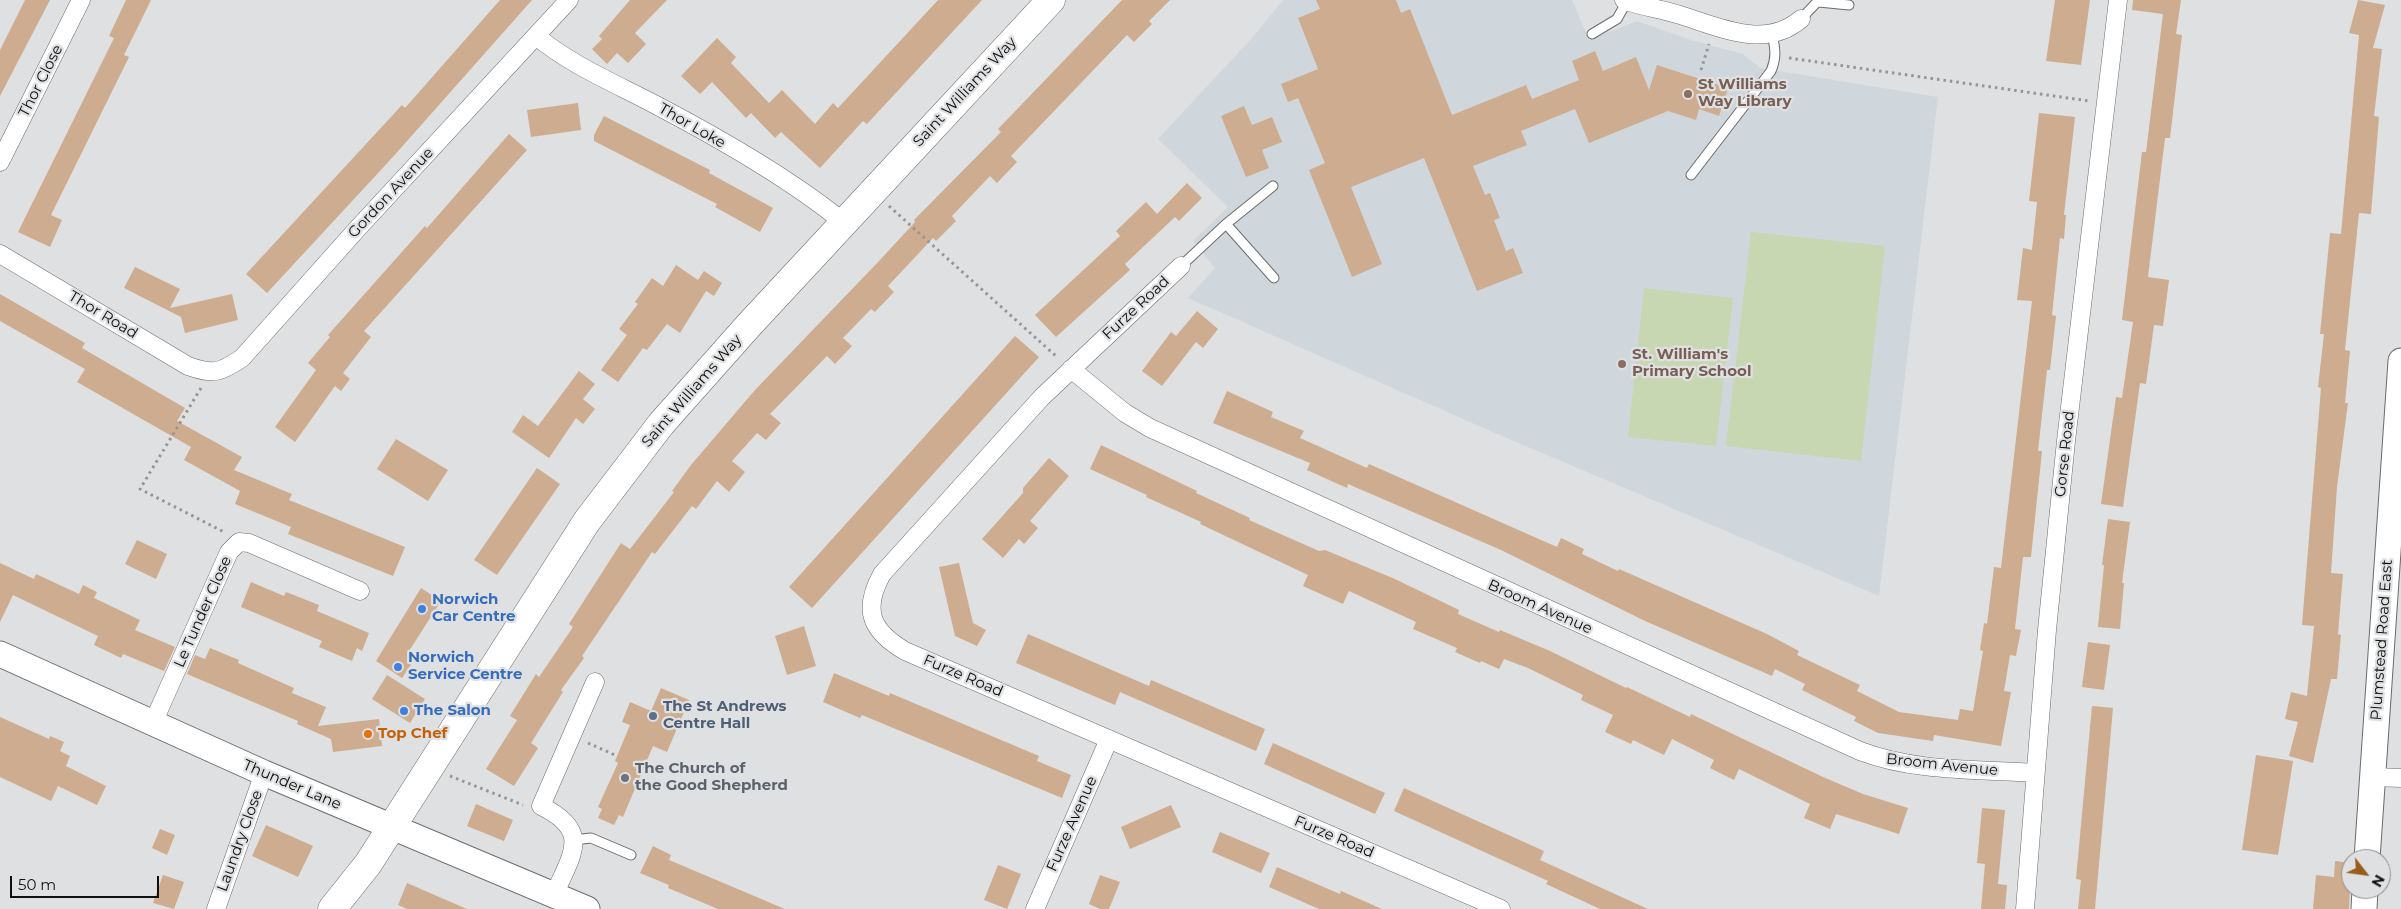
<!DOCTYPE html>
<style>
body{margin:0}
#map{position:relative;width:2401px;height:909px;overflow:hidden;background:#dfe0e1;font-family:Montserrat,sans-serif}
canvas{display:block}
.north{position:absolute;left:2341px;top:849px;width:50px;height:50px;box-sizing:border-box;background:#dfe0e1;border:1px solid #8c8c8d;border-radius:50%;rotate:120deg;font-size:14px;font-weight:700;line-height:20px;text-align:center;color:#0f0f10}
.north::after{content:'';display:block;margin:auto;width:18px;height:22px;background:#975d1a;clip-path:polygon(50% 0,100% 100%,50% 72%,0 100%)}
.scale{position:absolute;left:10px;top:876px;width:149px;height:22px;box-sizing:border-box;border:2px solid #0f0f10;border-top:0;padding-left:6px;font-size:15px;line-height:18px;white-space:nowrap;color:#0f0f10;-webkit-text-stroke:4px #dfe0e1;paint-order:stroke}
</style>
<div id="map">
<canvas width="2401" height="909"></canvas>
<div class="north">N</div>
<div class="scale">50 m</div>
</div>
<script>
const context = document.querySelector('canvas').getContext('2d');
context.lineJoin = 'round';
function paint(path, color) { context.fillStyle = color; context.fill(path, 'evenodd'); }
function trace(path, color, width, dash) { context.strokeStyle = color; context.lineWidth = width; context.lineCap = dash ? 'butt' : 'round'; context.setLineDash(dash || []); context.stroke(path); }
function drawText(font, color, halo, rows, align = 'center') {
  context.font = font + ' Montserrat,sans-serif'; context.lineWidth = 4.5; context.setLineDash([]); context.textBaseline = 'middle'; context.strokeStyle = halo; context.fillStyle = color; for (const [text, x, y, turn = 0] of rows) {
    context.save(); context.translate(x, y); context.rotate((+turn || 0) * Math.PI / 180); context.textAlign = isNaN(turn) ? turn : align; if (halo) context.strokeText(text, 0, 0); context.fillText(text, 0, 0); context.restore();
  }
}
paint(new Path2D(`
 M1283,0H1572L1589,40L1637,21L1691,40L1743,54L1760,68L1938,97L1879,596L1488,430L1188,298L1215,268L1193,241L1228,207L1158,139L1253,37Z`), '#cfd7dd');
paint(new Path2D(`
 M1751,232L1885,246L1861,461L1726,446Z
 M1644,288L1733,298L1716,446L1628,437Z`), '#c7d7b1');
paint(new Path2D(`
 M25,0H50L0,96V50Z
 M126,0H151L124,55L129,57L51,215L62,220L50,247L18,232L114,38L109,36Z
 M500,0H532L392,158L267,293L246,274L402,105L405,108Z
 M630,0H667L635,33L646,44L628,63L617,53L607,64L592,49L602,39L599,36Z
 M938,0H982L867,124L863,121L820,168L781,132L775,138L751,113L746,118L712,82L700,94L681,76L717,38L736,57L731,63L769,103L782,90L815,124L833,103L838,108Z
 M1122,0H1170L1149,21L1152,24L1134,42L1127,35L1011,156L1017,162L997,183L990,176L952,216L956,221L936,241L933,238L888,286L894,292L875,312L871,309L843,338L852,346L835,364L827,356L770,414L781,423L766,440L757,433L732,461L745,472L729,492L717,481L696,509L692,506L655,554L652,552L582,656L584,658L561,690L563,692L531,743L538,748L514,786L486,769L517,720L510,716L536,674L539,677L573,627L569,624L621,543L630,549L674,492L672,491L691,465L755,390L880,260L915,222L914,220L1001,132L998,129Z
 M1316,0H1396L1401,13L1410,9L1452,115L1526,85L1532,99L1579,80L1572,61L1595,51L1603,71L1636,57L1649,90L1657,65L1728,88L1719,116L1699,109L1696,120L1668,111L1589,143L1575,109L1521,131L1527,145L1473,166L1485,195L1490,193L1500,218L1494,220L1506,251L1513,248L1523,273L1477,291L1424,158L1351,187L1382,264L1352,277L1309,170L1325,163L1298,98L1288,102L1281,84L1318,69L1298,18L1320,9Z
 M2055,0H2090L2081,65L2046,61Z
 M2133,0H2181L2176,34L2182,35L2170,138H2165L2148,277L2169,280L2163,326L2154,325L2146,384L2140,383L2123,507L2101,504L2116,397L2122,398L2133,322L2122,320L2142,152H2146L2163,14L2132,10Z
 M2358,0L2385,5L2373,48L2382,49L2374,116L2379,117L2371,214L2359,213L2345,350L2350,351L2345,403H2348L2337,487L2331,573L2343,574L2338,634L2341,635L2337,679H2331L2313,763L2289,756L2298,722L2285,719L2291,692L2307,696L2314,626L2302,625L2321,388L2318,387L2324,334H2320L2330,233L2341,234L2359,35L2349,33Z
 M578,103L581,130L531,137L527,110Z
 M1244,106L1252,125L1272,117L1282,142L1262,150L1269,168L1246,177L1221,116Z
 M2039,113L2075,117L2064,215H2066L2064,239L2060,238L2052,315L2056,316L2050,370H2047L2038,451H2042L2031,557H2023L2015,629L2021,630L2016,656L2010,655L2004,691L2011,692L2001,746L1934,735L1933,741L1878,733L1854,721L1856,717L1802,690L1805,684L1775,669L1772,676L1645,621L1501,550L1348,484L1347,488L1307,470L1310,463L1213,423L1227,391L1273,412L1271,417L1304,431L1300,438L1367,468L1369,464L1557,547L1561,538L1584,549L1582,554L1618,571L1619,569L1767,634L1799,651L1797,655L1860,685L1857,691L1899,712L1958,720L1960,709L1973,711L1983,651L1980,650L1984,623L1987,624L1994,567L2001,568L2032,301L2017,300L2023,248L2032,250L2037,202L2029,201Z
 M604,116L710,170L709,173L773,208L760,232L715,207L717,204L594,141V135Z
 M509,134L527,150L364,331L371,337L343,373L350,379L341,391L335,386L295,442L275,427L316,370L308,363L330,337L328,335L425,226L427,228Z
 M1187,183L1202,198L1179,221L1175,217L1125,264L1130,270L1056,337L1035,315L1120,236L1116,231L1146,202L1157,214Z
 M676,265L698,280L704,271L722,283L714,296L706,291L680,333L667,324L647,350L643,348L618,382L601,370L627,335L619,329L638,304L635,302L652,278L663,286Z
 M135,267L180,289L170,308L232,294L238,320L185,333L181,317L124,288Z
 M0,294L85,343L82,348L185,408L177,421L242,457L234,470L292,494L289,500L405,547L393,576L288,534L291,527L235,504L240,491L184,460L191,447L77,382L85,369L0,321Z
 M1197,311L1218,329L1203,348L1196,342L1162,386L1142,371L1171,332L1176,336Z
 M1015,336L1039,357L812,608L789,587Z
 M579,371L595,384L583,399L595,409L583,424L576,418L549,458L512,432L523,415L538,426Z
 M396,439L448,470L428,501L377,469Z
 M1101,445L1197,491L1196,493L1250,518L1249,520L1319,551L1325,550L1395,579L1459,610L1458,614L1499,632L1500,630L1550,651L1626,688L1627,687L1690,717L1691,714L1823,777L1863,794L1908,808L1899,834L1836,814L1830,829L1804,818L1810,804L1739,769L1734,780L1710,768L1714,760L1672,739L1664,755L1633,740L1631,744L1605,732L1613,715L1581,700L1583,695L1528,668L1504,659L1499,669L1481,661L1480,663L1455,652L1457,648L1413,629L1416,622L1349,591L1343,604L1303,586L1308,575L1200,524L1201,522L1146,497L1147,495L1090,469Z
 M1049,458L1069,476L1030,521L1038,528L1024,544L1019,539L1003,558L982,539L1023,493V488Z
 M537,468L560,484L497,575L474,560Z
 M2108,519L2130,522L2122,583H2124L2120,629L2098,627L2104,565H2102Z
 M137,540L167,554L156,579L125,564Z
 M0,563L34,579L36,574L79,594L83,585L97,592L94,598L140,620L135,630L175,647L164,671L123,654L121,658L94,645L98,636L13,595L0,622Z
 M959,563L973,623L986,630L977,646L955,636L939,567Z
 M251,582L284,596L286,592L319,605L317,611L369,633L362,651L357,648L352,661L319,647L322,641L241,607Z
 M421,588L441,601L409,651L417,656L402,678L376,661Z
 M804,626L816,666L787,675L775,636Z
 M1028,634L1149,686L1151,680L1265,729L1256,751L1120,692L1115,705L1016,663Z
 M2088,642L2110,645L2104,690L2082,687Z
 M210,648L239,660L238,663L294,688L292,693L326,707L318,726L379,719L382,746L333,752L331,739L297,724L298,721L187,674L195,655L205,659Z
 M834,673L889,696L890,693L1039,756L1037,761L1071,775L1062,798L862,715L860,718L823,702Z
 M387,675L425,699L410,723L372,699Z
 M661,688L689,700L667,752L653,746L623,817L619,815L614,825L598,818L602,809L598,807L618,763L615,761L630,725L622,722L630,702L651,711Z
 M2092,706L2113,708L2095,909H2078L2081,880L2076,879Z
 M0,717L49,739L50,736L64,742L60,751L70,756L66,766L106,786L97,805L58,786L51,801L0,777Z
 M1273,743L1385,793L1375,814L1264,764Z
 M2256,755L2293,761L2278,855L2242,850Z
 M1404,788L1544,851L1540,860L1648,909H1600L1546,884L1548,881L1394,811Z
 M476,804L513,820L504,841L467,826Z
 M1171,805L1181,827L1130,849L1121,827Z
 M1982,808L2005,810L1998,884L2007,885L2005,909H1981L1985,864L1977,863Z
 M266,825L313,846L298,877L252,856Z
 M160,829L175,835L167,855L152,848Z
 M1220,832L1270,853L1261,873L1212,852Z
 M653,846L671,855L669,860L785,909H718L668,888L669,885L640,873Z
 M2335,861L2351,863L2349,909H2313L2316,875L2334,877Z
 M998,865L1021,874L1007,909L984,900Z
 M1277,867L1340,894L1341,891L1382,909H1319L1269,887Z
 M163,875L184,882L174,909L153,903Z
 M1100,875L1120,882L1109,909H1100L1089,904Z
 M407,883L430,893L467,909H407L398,905Z`), '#ceac8f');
const lane = new Path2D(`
 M1819,2L1849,5
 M1801,19L1819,0
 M1592,34L1617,19L1627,1
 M1691,175L1771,71C1777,57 1775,48 1772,33
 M1226,224L1274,278
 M1181,266L1226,224L1273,186
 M574,840L591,838L631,855`);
const street = new Path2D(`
 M1624,0C1642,7 1662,9 1680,15C1719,27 1765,50 1801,19
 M536,36C571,65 614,83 654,104C717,137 788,177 843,222
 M0,162L81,0
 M0,254L188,366C213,375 220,373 242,358L358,228L569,0
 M1181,266L1042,397L882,574C862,610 871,631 905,651L1501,909
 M1071,369L1125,413L1150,428L1860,751C1915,772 1977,769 2035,773
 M153,723L229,552L239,542L249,543L360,591
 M2373,777L2401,778
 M554,895C572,854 592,831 541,806L595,682
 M216,909L264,773
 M1035,909L1109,739
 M2025,909L2047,630L2066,441L2118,0`);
const secondary = new Path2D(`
 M0,654L264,773L587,909
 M2367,859L2401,361
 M2364,909L2365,889`);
const highway = new Path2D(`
 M332,909L368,864L587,521L661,424L749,325L1051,0`);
trace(lane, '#6b6c6d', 11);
trace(street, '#6b6c6d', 19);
trace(secondary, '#6b6c6d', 27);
trace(highway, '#6b6c6d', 29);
trace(new Path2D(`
 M1789,58L2089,101
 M1701,70L1709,44
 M889,206L1057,357
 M201,388L140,489L224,532
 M588,743L617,756
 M450,776L523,805`), '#959596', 3, [2.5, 4]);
trace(lane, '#fff', 9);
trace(street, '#fff', 18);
trace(secondary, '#fff', 25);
trace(highway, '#fff', 28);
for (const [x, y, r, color] of [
 [1688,94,5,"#8d6e63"],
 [1622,364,5,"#8d6e63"],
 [422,609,5,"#3f7fe0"],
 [398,667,5,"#3f7fe0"],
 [404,711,5,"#3f7fe0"],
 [653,716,5,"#5c6f8a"],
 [368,734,5,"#e8710a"],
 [625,778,5,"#6b7280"]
]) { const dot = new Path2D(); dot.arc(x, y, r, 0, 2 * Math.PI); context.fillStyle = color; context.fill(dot); trace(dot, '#dfe0e1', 2); }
drawText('15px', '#0f0f10', '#dfe0e1', [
 ["Thor Close",41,81,-63],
 ["Saint Williams Way",965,92,-47],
 ["Thor Loke",692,126,30],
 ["Gordon Avenue",391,193,-47],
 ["Furze Road",1136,308,-43],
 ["Thor Road",103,315,31],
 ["Saint Williams Way",692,391,-49],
 ["Gorse Road",2065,454,-84],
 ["Broom Avenue",1540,607,24],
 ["Le Tunder Close",203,612,-66],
 ["Plumstead Road East",2382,640,-86],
 ["Furze Road",963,676,23],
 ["Broom Avenue",1942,765,6],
 ["Thunder Lane",292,785,23],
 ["Furze Avenue",1072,824,-66],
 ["Furze Road",1334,837,23],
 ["Laundry Close",240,841,-70]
]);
drawText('bold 15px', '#785e54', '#dfe0e1', [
 ["St Williams",1698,85],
 ["Way Library",1698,102],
 ["St. William's",1632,355],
 ["Primary School",1632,372]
], 'left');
drawText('bold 15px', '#366cbe', '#dfe0e1', [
 ["Norwich",432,600],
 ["Car Centre",432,617],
 ["Norwich",408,658],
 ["Service Centre",408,675],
 ["The Salon",414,711]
], 'left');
drawText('bold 15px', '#4e5e75', '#dfe0e1', [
 ["The St Andrews",663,707],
 ["Centre Hall",663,724]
], 'left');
drawText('bold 15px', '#c56008', '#dfe0e1', [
 ["Top Chef",378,734]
], 'left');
drawText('bold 15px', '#5b616d', '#dfe0e1', [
 ["The Church of",635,769],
 ["the Good Shepherd",635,786]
], 'left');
</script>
